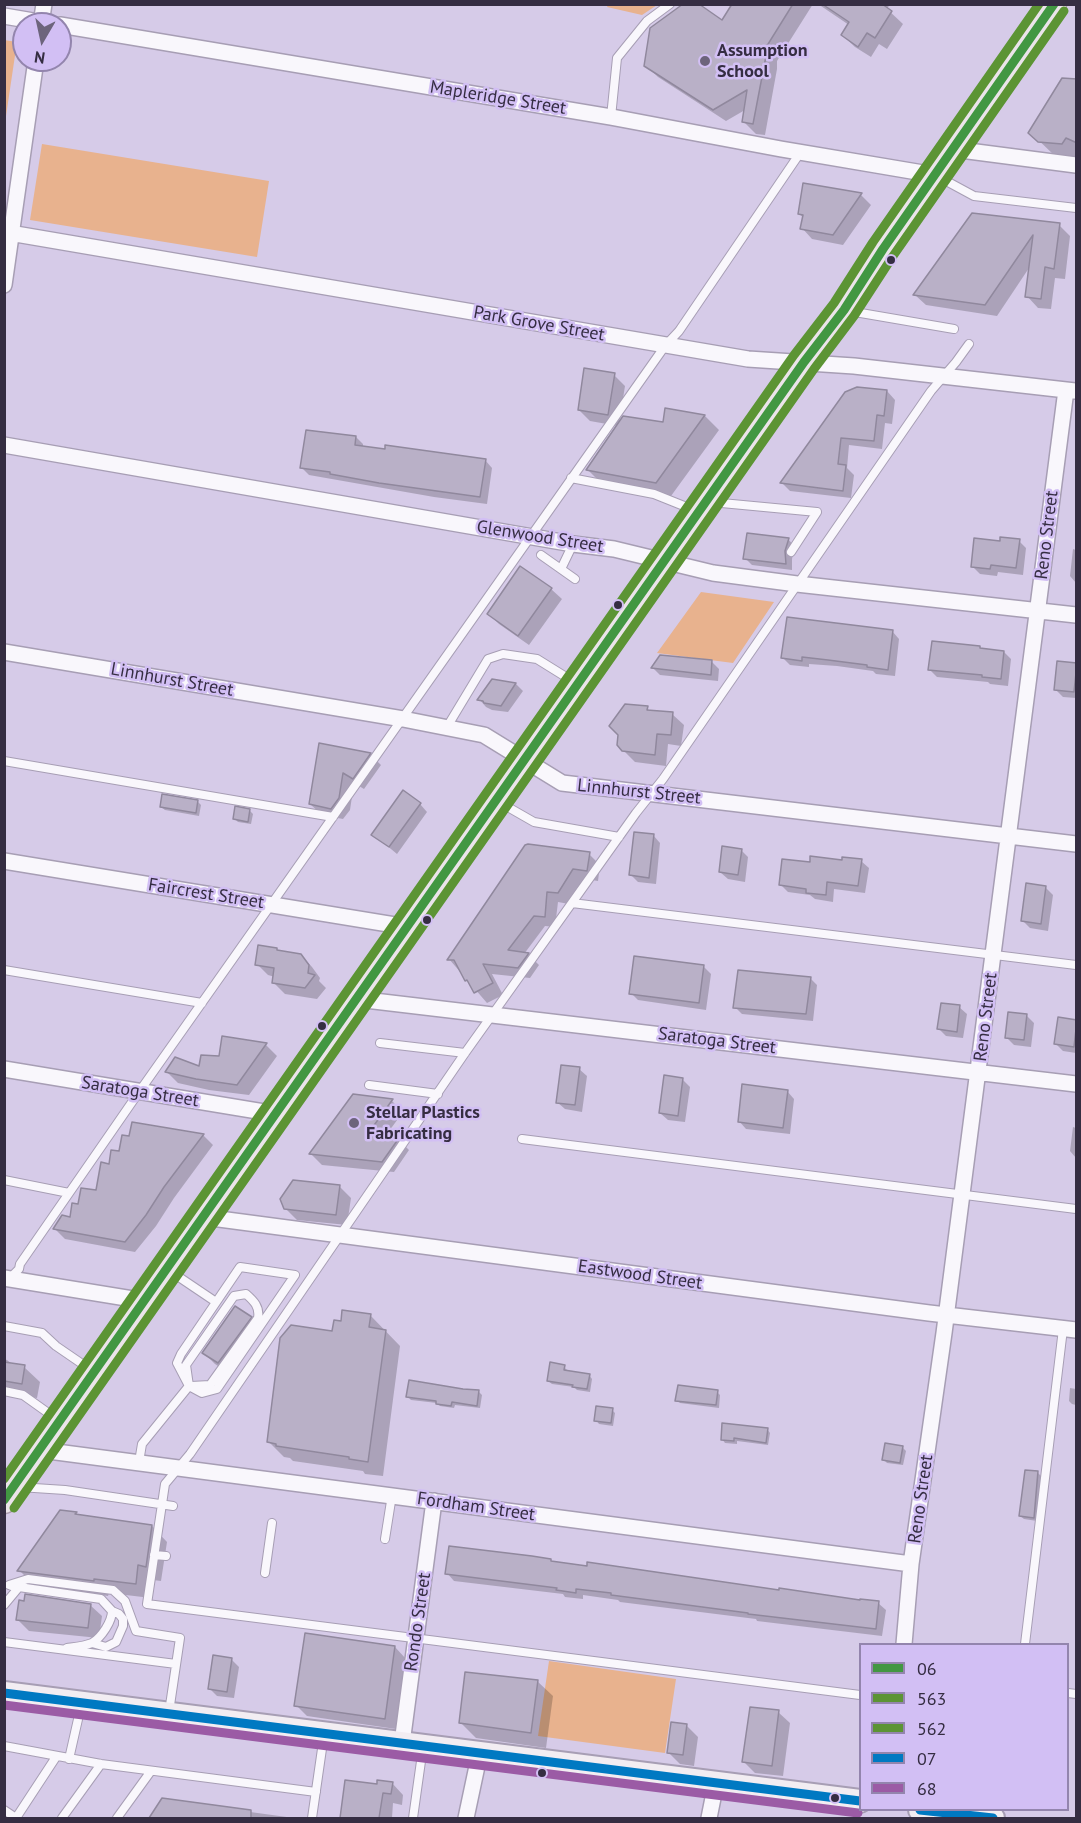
<!DOCTYPE html>
<style>
body{margin:0}
#map{position:relative;width:1081px;height:1823px;overflow:hidden;background:#d6cbe8;font-family:"PT Sans",sans-serif}
canvas{display:block}
.frame{position:absolute;inset:0;border:6px solid #352d42;pointer-events:none}
.legend{position:absolute;left:859px;top:1643px;width:210px;height:168px;box-sizing:border-box;background:#d2bff4;border:2px solid #9385ad;margin:0;padding:8px 10px;list-style:none;font-size:18px;color:#352d42}
.legend li{display:flex;align-items:center;gap:12px;height:30px}
.legend b{width:30px;border:2px solid #9385ad}
.north{position:absolute;left:12px;top:12px;width:60px;height:60px;box-sizing:border-box;background:#d2bff4;border:2px solid #9385ad;border-radius:50%;rotate:189deg;font-size:16px;font-weight:700;line-height:24px;text-align:center;color:#352d42}
.north::after{content:'';display:block;margin:auto;width:21px;height:27px;background:#6d647c;clip-path:polygon(50% 0,100% 100%,50% 72%,0 100%)}
</style>
<div id="map">
<canvas width="1081" height="1823"></canvas>
<div class="frame"></div>
<ul class="legend">
<li><b style="height:8px;background:#429742"></b>06</li>
<li><b style="height:8px;background:#5c9434"></b>563</li>
<li><b style="height:8px;background:#5c9434"></b>562</li>
<li><b style="height:8px;background:#0079c2"></b>07</li>
<li><b style="height:8px;background:#9b5ba5"></b>68</li>
</ul>
<div class="north">N</div>
</div>
<script>
const context = document.querySelector('canvas').getContext('2d');
context.lineJoin = 'round';
function paint(path, color) { context.fillStyle = color; context.fill(path, 'evenodd'); }
function trace(path, color, width, dash) { context.strokeStyle = color; context.lineWidth = width; context.lineCap = dash ? 'butt' : 'round'; context.setLineDash(dash || []); context.stroke(path); }
function drawText(font, color, halo, rows, align = 'center') {
  context.font = font + ' "PT Sans",sans-serif'; context.lineWidth = 5; context.setLineDash([]); context.textBaseline = 'middle'; context.strokeStyle = halo; context.fillStyle = color; for (const [text, x, y, turn = 0] of rows) {
    context.save(); context.translate(x, y); context.rotate((+turn || 0) * Math.PI / 180); context.textAlign = isNaN(turn) ? turn : align; if (halo) context.strokeText(text, 0, 0); context.fillText(text, 0, 0); context.restore();
  }
}
paint(new Path2D(`
 M608,5V4L657,5L642,15L607,7Z
 M4,40L17,42L6,116L4,115Z
 M42,144L269,181L257,257L30,220Z
 M701,592L774,602L733,663L657,653Z
 M549,1661L676,1679L665,1753L538,1736Z`), '#e8b28e');
paint(new Path2D(`
 M734,4H813L777,61V69L765,135L756,134L744,122L745,110L726,121L658,77L646,65L723,22Z
 M818,4H890L887,9L903,24L887,49L879,44L871,57L855,47L842,35L849,25Z
 M1076,81V158L1055,156L1030,132Z
 M804,185L861,195L871,205L843,245L812,239L802,228L804,218L799,214Z
 M973,214L1059,225L1070,236L1065,279L1055,278L1051,309L1038,308L1027,296L1031,265L997,316L926,305L915,295Z
 M614,375L625,386L619,424H664L666,410L705,416L719,430L671,496L602,484L588,470L618,426L590,421L579,410Z
 M887,391L895,400L892,424L885,423L882,449L849,445L847,468L854,475L851,498L790,491L782,483Z
 M356,437L363,444V447L485,460L492,468L487,504L434,497L309,475L301,467Z
 M788,539L795,547L792,559V570L752,565L745,558Z
 M1019,541L1026,548L1023,575L998,572L997,576L980,574L972,566L1001,543Z
 M1073,549L1076,550V583L1070,576Z
 M520,568L551,589L562,599L529,645L499,624L489,614Z
 M892,631L899,639L895,676L876,674L873,671L837,666L809,664V667L790,665L783,658Z
 M1004,652L1011,659L1008,686L990,684L988,682L937,677L930,670Z
 M712,662L719,669L718,681L660,675L653,668Z
 M1076,665V698L1063,697L1056,690Z
 M492,681L516,684L523,691L508,712L492,710L486,707L479,699Z
 M647,708L651,712L672,714L684,725L681,746L668,744L666,766L635,762L623,750L619,735Z
 M320,744L370,754L381,765L364,789L354,783L350,810L343,819L322,815L310,804Z
 M197,801L201,805L199,816L165,810L161,807Z
 M420,804L427,812L397,854L373,834Z
 M249,810L253,814L251,824L238,822L235,819Z
 M653,835L660,843L656,884L638,882L631,875Z
 M741,850L748,857L745,882L728,879L720,872Z
 M589,854L600,865L598,881L585,879L569,904L558,902L555,927L545,926L524,954H528L539,965L530,978L492,974L503,995L487,1003L449,959Z
 M861,861L869,868L865,893L834,889L833,902L815,899L810,895L788,892L781,885L843,862Z
 M1045,887L1053,895L1048,931L1030,928L1023,921Z
 M276,949L279,952L301,955L312,967L320,978L319,981L326,988L317,999L285,994L274,983L275,977L268,975L257,964Z
 M703,966L711,974L706,1010L638,1000L631,993Z
 M810,978L817,985L813,1021L742,1014L735,1007Z
 M959,1007L967,1014L963,1038L946,1036L939,1029Z
 M1027,1016L1034,1023L1031,1047L1014,1045L1006,1037Z
 M1076,1021V1053L1063,1051L1056,1044Z
 M224,1038L266,1045L277,1056L249,1095L209,1090L178,1083L167,1072L200,1068L220,1058Z
 M579,1069L587,1076L582,1112L565,1109L557,1102Z
 M682,1079L690,1087L685,1122L668,1120L660,1113Z
 M787,1091L794,1099L790,1134L746,1129L739,1121Z
 M354,1095L392,1101L403,1112L384,1138L398,1139L409,1150L394,1172L322,1165L311,1154Z
 M1073,1127L1076,1128V1158L1070,1151Z
 M203,1135L213,1145L174,1198L156,1226L135,1252L65,1239L55,1229L71,1218L80,1206L98,1192L110,1165L120,1153Z
 M339,1186L351,1198L347,1225L297,1220L285,1208Z
 M370,1315L400,1346L383,1476L365,1474L363,1471L293,1461L290,1458L284,1457L269,1442L342,1322Z
 M251,1318L262,1329L230,1374L215,1364L204,1353Z
 M4,1359L7,1360L13,1365L24,1367L40,1382L37,1398L23,1396V1399L9,1397L4,1394Z
 M564,1367L567,1370V1372L589,1375L592,1379L590,1392L577,1390L574,1387L552,1384L548,1381Z
 M410,1382L479,1392L482,1395L480,1408L455,1405L454,1408L440,1406L437,1403L411,1400L408,1397Z
 M1070,1388L1076,1389V1405L1072,1404L1069,1401Z
 M717,1392L720,1395L719,1408L680,1403L677,1400Z
 M612,1410L615,1413L613,1426L599,1424L596,1420Z
 M767,1429L770,1433L768,1445L737,1441V1444L725,1443L722,1439Z
 M902,1447L906,1451L903,1465L887,1463L883,1459Z
 M1038,1473L1041,1476L1037,1521L1024,1519L1020,1516Z
 M61,1512L76,1514L79,1516L152,1526L167,1542L161,1581L153,1580L151,1598L109,1593L108,1596L34,1585L19,1570Z
 M553,1563L878,1603L886,1610L882,1636L757,1621L756,1619L620,1602L618,1600L583,1595V1599L565,1597L563,1594L454,1581L447,1573Z
 M90,1605L102,1616L99,1638L29,1631L18,1620Z
 M395,1647L406,1659L396,1729L307,1716L296,1705Z
 M232,1660L239,1667L234,1698L217,1696L209,1688Z
 M537,1681L553,1696L546,1748L476,1738L461,1723Z
 M778,1712L790,1723L783,1776L755,1773L744,1762Z
 M687,1726L698,1737L694,1766L680,1764L669,1753Z
 M346,1782L378,1786L392,1783L403,1795L402,1805L393,1803L392,1818H341Z
 M163,1800L294,1818H295H151Z`), '#0003');
const building = new Path2D(`
 M683,4H699L722,20L732,4H793L765,49L766,56L753,124L742,122L747,90L713,110L644,66L650,28Z
 M822,4H882L892,11L875,38L867,33L858,47L841,35L849,22Z
 M1062,78L1077,79V143L1066,138L1062,144L1038,142L1028,133Z
 M803,183L862,193L833,235L800,229L803,215L798,214Z
 M972,213L1060,223L1054,269L1045,267L1041,299L1025,297L1033,235L985,305L913,295Z
 M584,368L615,373L608,415L578,410Z
 M857,387L887,390L884,416L877,415L874,441L841,438L838,464L846,465L843,491L780,483L845,392Z
 M665,408L705,415L656,483L586,470L623,416L663,422Z
 M306,430L356,436L355,445L385,449V445L486,459L480,497L379,483L330,474V472L300,468Z
 M747,533L789,538L785,551L786,564L743,559Z
 M1000,537L1020,539L1016,568L991,565L990,569L971,567L974,538L1000,541Z
 M520,566L552,588L518,636L487,614Z
 M787,617L893,630L888,670L867,667V665L828,660L802,657V661L781,658Z
 M932,641L980,646V648L1004,651L1001,679L982,677V675L928,670Z
 M660,655L712,660L711,675L651,668Z
 M1057,661L1077,663L1074,692L1054,690Z
 M492,679L516,683L501,706L484,703L483,701L477,700Z
 M625,704L648,706L647,710L673,712L671,735L657,734L655,755L622,751L617,745L618,735L609,726Z
 M319,743L371,753L353,779L343,773L339,798L331,809L309,804Z
 M403,790L421,803L389,847L371,835Z
 M162,794L198,800L196,813L160,807Z
 M235,806L250,809L248,822L233,819Z
 M634,832L654,834L649,878L629,875Z
 M528,844L590,852L587,871L573,869L558,893L547,892L545,917L534,916L508,950L529,953L518,968L483,964L493,983L474,993L467,980L465,981L454,960H447L525,845Z
 M722,846L742,849L738,875L719,872Z
 M810,856L842,860V857L862,859L858,886L827,882L826,895L806,893V889L779,885L782,859L810,862Z
 M1026,883L1046,886L1041,924L1021,921Z
 M258,945L277,948V950L301,954L309,965L308,973L315,975L305,988L272,983L274,968L255,965Z
 M634,956L704,965L699,1003L629,994Z
 M738,970L811,977L806,1014L733,1008Z
 M941,1003L960,1005L957,1032L937,1029Z
 M1008,1012L1027,1014L1024,1040L1005,1038Z
 M1058,1017L1077,1020L1074,1047L1054,1044Z
 M222,1036L267,1043L237,1085L196,1079L165,1072L175,1057L199,1066L201,1055L219,1056Z
 M561,1065L580,1067L575,1105L556,1103Z
 M664,1075L683,1078L678,1116L659,1113Z
 M742,1084L788,1090L783,1128L738,1122Z
 M353,1094L393,1099L367,1135L399,1138L382,1162L309,1154Z
 M132,1122L204,1134L164,1187L146,1215L125,1242L53,1229L62,1215L70,1217L72,1203L78,1204L81,1188L96,1190L101,1162L109,1164L111,1150L119,1151L122,1135L129,1136Z
 M293,1180L340,1185L336,1215L284,1209L280,1199Z
 M235,1306L252,1317L218,1363L202,1353Z
 M342,1310L371,1314L369,1327L386,1330L368,1462L349,1459V1457L276,1446V1444L267,1442L280,1338L291,1325L332,1331L334,1320L341,1321Z
 M4,1362L25,1365L22,1384L4,1381Z
 M550,1362L565,1365L564,1370L590,1374L587,1389L572,1387L573,1385L547,1381Z
 M409,1380L463,1389L479,1390L477,1406L452,1402L451,1406L436,1404V1401L406,1397Z
 M678,1385L718,1390L716,1405L675,1401Z
 M596,1406L613,1408L611,1423L594,1421Z
 M722,1423L768,1428L766,1443L734,1438V1441L721,1440Z
 M885,1443L903,1446L900,1463L882,1460Z
 M1025,1470L1038,1471L1034,1518L1019,1516Z
 M60,1510L77,1512L75,1514L152,1525L146,1567L138,1565L136,1584L94,1579V1581L17,1571Z
 M449,1546L532,1556L551,1559V1561L587,1566V1562L779,1590V1588L860,1600V1599L879,1601L876,1629L748,1614V1613L611,1595V1593L576,1589V1593L556,1590L557,1588L445,1574Z
 M25,1594L91,1604L88,1628L16,1620L19,1600L24,1601Z
 M305,1633L395,1646L385,1719L294,1706Z
 M213,1655L232,1658L227,1692L208,1689Z
 M465,1672L538,1680L531,1733L459,1723Z
 M750,1707L779,1710L772,1766L742,1762Z
 M671,1722L687,1724L683,1755L667,1753Z
 M345,1780L377,1784V1780L393,1782L391,1794L383,1793L379,1818H340Z
 M162,1798L251,1810V1818H149Z`);
paint(building, '#b9b0c7');
trace(building, '#90889d', 1.5);
const lane = new Path2D(`
 M611,117L617,58L647,21L670,4
 M937,176L974,196L1076,208
 M849,311L954,329
 M571,478L654,494L694,510
 M711,502L817,512L791,552
 M541,555L575,579
 M561,569L573,544
 M447,727L488,659L503,654L537,659L574,682
 M4,761L333,817
 M499,802L534,822L619,837
 M572,903L1076,965
 M4,970L202,1003
 M380,1043L465,1053
 M369,1085L438,1094
 M522,1139L1076,1209
 M4,1180L69,1193
 M240,1267L295,1275L217,1389L202,1393L189,1386L177,1363L181,1354Z
 M170,1271L216,1302
 M9,1279L19,1269L20,1264L139,1092L665,346L679,331L800,153
 M4,1326L42,1333L56,1346L91,1370
 M4,1391L23,1395L58,1420
 M139,1462L142,1444L189,1386L186,1365L234,1296L246,1294C254,1301 260,1307 258,1318L210,1385L191,1386
 M19,1487L65,1490L173,1506
 M385,1539L392,1495
 M154,1555L166,1556
 M265,1573L272,1523
 M9,1585L28,1579L113,1590L125,1601L136,1631L180,1638L169,1712
 M12,1586L101,1599L112,1611L119,1614L123,1619V1626L116,1642L106,1647L92,1643
 M4,1605L19,1587
 M4,1642L176,1664
 M1025,1644L1063,1329
 M67,1648C74,1647 85,1646 92,1643C102,1637 112,1621 112,1611
 M1068,1693L1076,1694
 M860,1695L147,1604L165,1484L190,1454L465,1053L636,813L663,779L931,391L956,362L969,344
 M4,1746L101,1764L316,1792
 M69,1759L81,1706
 M4,1810L16,1818L56,1757
 M62,1818L101,1764
 M117,1818L151,1771
 M312,1818L324,1735
 M413,1818L423,1747`);
const street = new Path2D(`
 M4,16L51,24
 M41,24L44,4
 M60,25L611,117L781,149L935,175
 M953,149L1076,165
 M4,232L748,359L854,366L1075,391
 M4,285L36,60
 M4,445L573,544L614,549L713,573L797,584L1076,615
 M4,652L403,719L484,735L562,783L1076,844
 M4,861L407,927
 M357,999L1076,1084
 M4,1069L276,1114
 M204,1217L929,1313L1076,1330
 M4,1278L145,1301
 M41,1450L911,1564
 M904,1644L911,1564L944,1333L1066,390
 M402,1743L434,1501
 M466,1818L480,1752
 M709,1818L716,1783`);
const secondary = new Path2D(`
 M4,1693L860,1801
 M920,1810L993,1818`);
const primary = new Path2D(`
 M4,1501L804,362L844,310L883,249L1054,4`);
trace(lane, '#a79eb4', 10);
trace(street, '#a79eb4', 18);
trace(secondary, '#a79eb4', 26);
trace(primary, '#ac9dae', 27);
trace(lane, '#f9f7fc', 8);
trace(street, '#f9f7fc', 15);
trace(secondary, '#f2edf2', 22);
trace(primary, '#ebe4ea', 24);
trace(new Path2D(`
 M4,1500L804,362L844,310L883,249L1054,4`), '#429742', 9);
trace(new Path2D(`
 M14,1508L814,369L854,316L893,256L1064,11`), '#5c9434', 9);
trace(new Path2D(`
 M4,1479L794,355L834,303L873,242L1039,4`), '#5c9434', 9);
trace(new Path2D(`
 M4,1693L860,1801
 M920,1810L993,1818`), '#0079c2', 9);
trace(new Path2D(`
 M4,1705L858,1813`), '#9b5ba5', 9);
for (const [x, y, r, color] of [
 [705,61,6,"#6d647c"],
 [891,260,5,"#352d42"],
 [618,605,5,"#352d42"],
 [427,920,5,"#352d42"],
 [322,1026,5,"#352d42"],
 [354,1123,6,"#6d647c"],
 [542,1773,5,"#352d42"],
 [835,1798,5,"#352d42"]
]) { const dot = new Path2D(); dot.arc(x, y, r, 0, 2 * Math.PI); context.fillStyle = color; context.fill(dot); trace(dot, '#d2bff4', 2); }
drawText('bold 18px', '#352d42', '#d2bff4', [
 ["Assumption",717,51],
 ["School",717,72],
 ["Stellar Plastics",366,1113],
 ["Fabricating",366,1134]
], 'left');
drawText('18px', '#352d42', '#d2bff4', [
 ["Mapleridge Street",498,98,9],
 ["Park Grove Street",539,324,10],
 ["Reno Street",1047,535,-83],
 ["Glenwood Street",540,537,9],
 ["Linnhurst Street",172,680,10],
 ["Linnhurst Street",639,792,6],
 ["Faircrest Street",206,894,9],
 ["Reno Street",986,1017,-83],
 ["Saratoga Street",717,1041,7],
 ["Saratoga Street",140,1092,9],
 ["Eastwood Street",640,1275,8],
 ["Reno Street",921,1499,-82],
 ["Fordham Street",476,1507,8],
 ["Rondo Street",418,1622,-82]
]);
</script>
